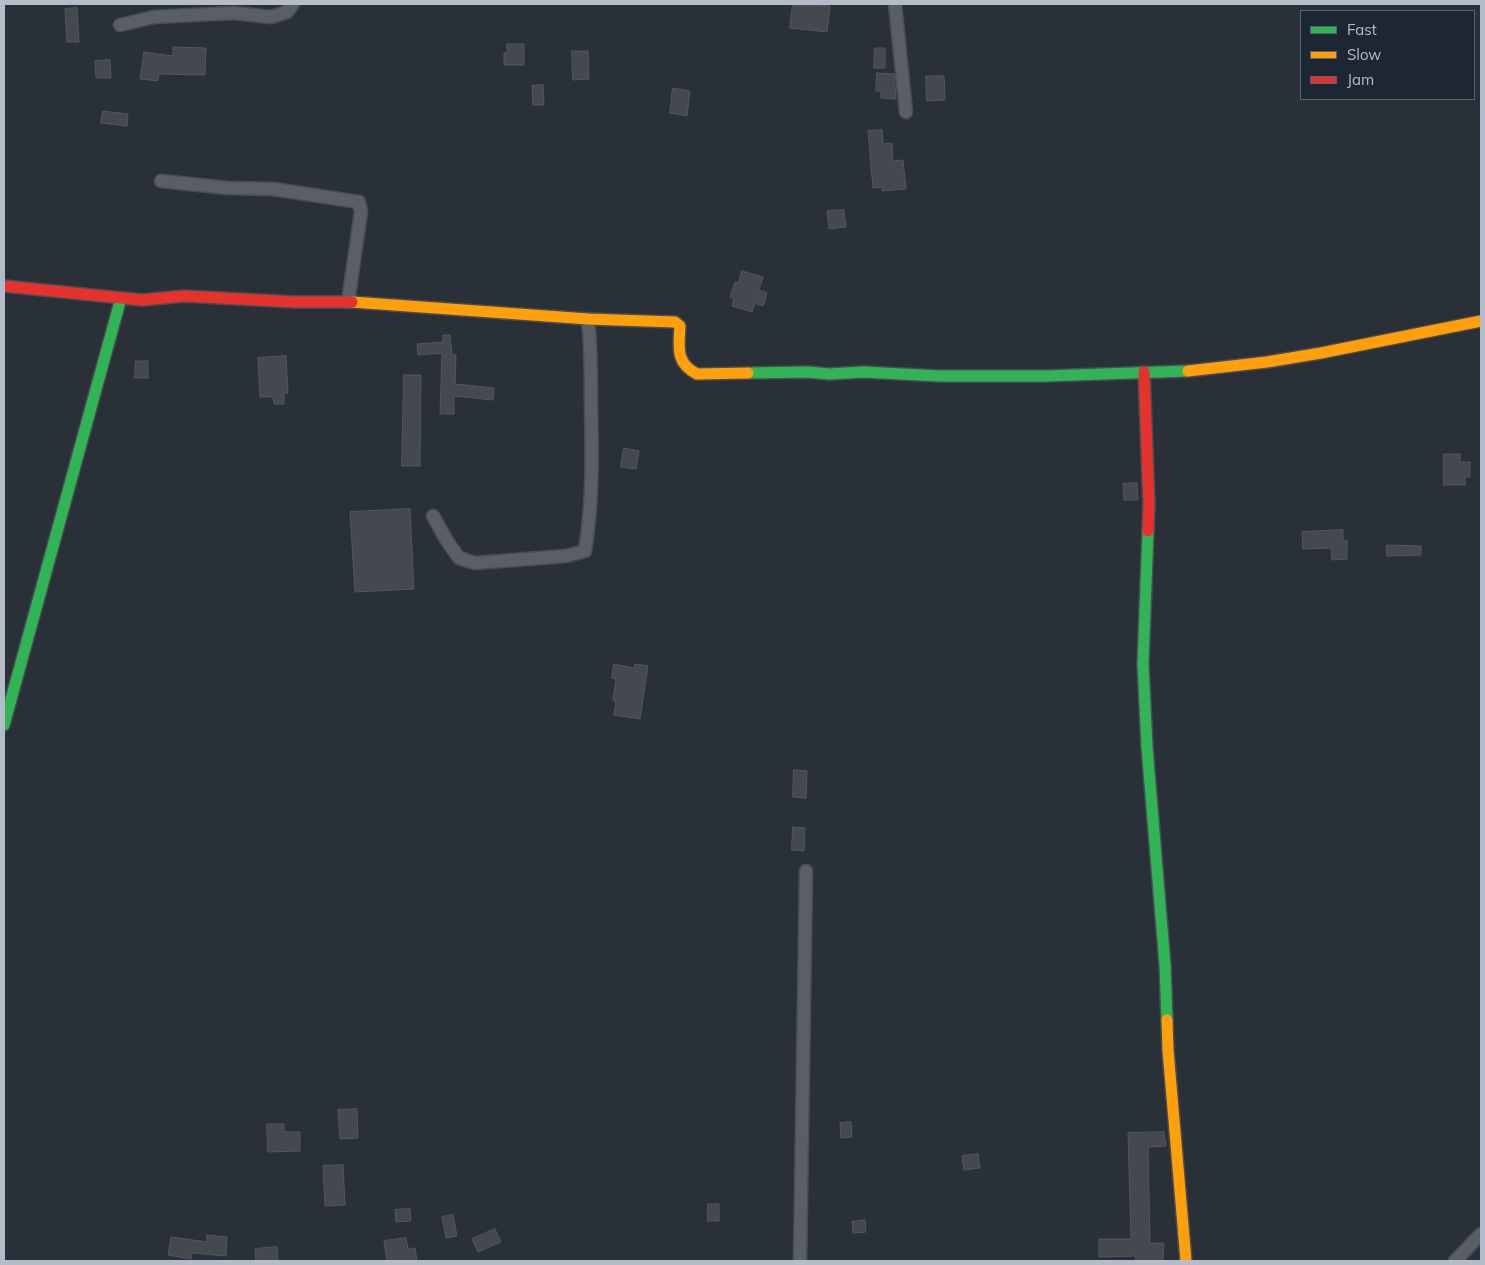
<!DOCTYPE html>
<style>
body{margin:0}
#map{position:relative;width:1485px;height:1265px;overflow:hidden;background:#2a3038;font-family:Mulish,sans-serif}
canvas{display:block}
.frame{position:absolute;inset:0;border:5px solid #b4bcc9;pointer-events:none}
.legend{position:absolute;left:1300px;top:10px;width:175px;height:90px;box-sizing:border-box;background:#1d2633;border:1px solid #59626f;margin:0;padding:6px 9px;list-style:none;font-size:15px;color:#b4bcc9}
.legend li{display:flex;align-items:center;gap:10px;height:25px}
.legend b{width:25px;border:1px solid #59626f}
</style>
<div id="map">
<canvas width="1485" height="1265"></canvas>
<div class="frame"></div>
<ul class="legend">
<li><b style="height:6px;background:#30b455"></b>Fast</li>
<li><b style="height:6px;background:#ff9f0a"></b>Slow</li>
<li><b style="height:6px;background:#e5322d"></b>Jam</li>
</ul>
</div>
<script>
const context = document.querySelector('canvas').getContext('2d');
context.lineJoin = 'round';
function paint(path, color) { context.fillStyle = color; context.fill(path, 'evenodd'); }
function trace(path, color, width, dash) { context.strokeStyle = color; context.lineWidth = width; context.lineCap = dash ? 'butt' : 'round'; context.setLineDash(dash || []); context.stroke(path); }
const building = new Path2D(`
 M793,4L830,6L827,32L790,28Z
 M77,8L79,42H67L65,9Z
 M507,44H524V65H504V53H507Z
 M173,47L206,48L205,75L159,74L158,81L140,79L144,52L173,56Z
 M875,48H885V68H874Z
 M572,51H588L589,79L573,80Z
 M110,60L111,78H96L95,61Z
 M877,73L894,74L896,99L881,98V91H876Z
 M926,76H944L945,100L927,101Z
 M543,85L544,105H533L532,86Z
 M673,88L690,91L687,116L670,113Z
 M103,111L128,114L127,126L101,123Z
 M882,130L883,144L892,143L893,161L903,160L906,189L882,191V187L873,188L868,131Z
 M844,210L846,227L829,229L827,211Z
 M742,271L763,277L759,290L767,293L763,306L755,303L752,312L732,306L734,298L730,297L735,282L738,283Z
 M443,335H450L452,355H456L455,384L494,388L493,400L454,396V414H440L442,353L418,355L417,344L443,342Z
 M286,356L288,393H284V404H274L273,397H260L258,358Z
 M136,361H148V378H135Z
 M404,375H421L420,466H402Z
 M624,448L639,451L636,469L621,467Z
 M1444,454H1460V462H1470V477H1465V485H1444Z
 M1137,483L1138,500H1124L1123,484Z
 M410,509L414,589L355,592L350,512Z
 M1343,530V541L1347,540V559L1332,560L1331,548L1303,549L1302,532Z
 M1387,545L1421,546V555L1387,556Z
 M614,664L634,668L635,664L648,666L640,719L614,715L616,701L613,700L616,679L612,678Z
 M794,770L807,771L806,798L793,797Z
 M793,827L805,828L804,851L792,850Z
 M357,1109L358,1138L340,1139L338,1110Z
 M851,1122L852,1137L841,1138L840,1123Z
 M267,1124H284V1132H300V1151L268,1152Z
 M1164,1132L1166,1146L1148,1147L1150,1243H1164L1163,1261H1135L1136,1256L1099,1257V1239H1131L1128,1133Z
 M978,1154L980,1168L964,1170L962,1156Z
 M343,1165L345,1205L325,1206L323,1166Z
 M708,1204H719V1221H708Z
 M410,1209L411,1221L396,1222L395,1210Z
 M453,1215L457,1236L446,1238L442,1217Z
 M865,1220L866,1232L853,1233L852,1222Z
 M495,1229L501,1242L478,1252L472,1239Z
 M207,1235L227,1237L226,1256L192,1253L191,1259L168,1255L171,1237L207,1242Z
 M406,1238L408,1249L415,1248L417,1261H387L384,1241Z
 M277,1247L278,1261H256L255,1249Z`);
paint(building, '#444950');
trace(building, '#52575f', 1);
const street = new Path2D(`
 M895,4L906,112
 M120,25L154,17L234,13L271,17L287,12L293,4
 M161,181L228,188L273,189L359,202L361,212L348,302
 M433,516L447,541L459,558L475,563L566,556L585,551C593,502 592,453 591,404C591,375 591,348 588,319
 M800,1261L806,871
 M1455,1261L1481,1234`);
const fast = new Path2D(`
 M748,373L808,372L829,374L863,372L940,376H1046L1188,371
 M1148,531L1143,664L1147,747L1165,965L1167,1020
 M4,725L121,298`);
const slow = new Path2D(`
 M352,302L588,319L675,322L680,326C679,347 675,363 697,374L748,373
 M1188,371L1267,362L1321,353L1481,321
 M1167,1020L1168,1050L1186,1261`);
const jam = new Path2D(`
 M4,286L142,300L184,296L295,302H352
 M1144,372L1149,504L1148,531`);
trace(street, '#484c53', 15);
trace(fast, '#484c53', 14);
trace(slow, '#484c53', 14);
trace(jam, '#484c53', 14);
trace(street, '#5a5e66', 12);
trace(fast, '#30b455', 11);
trace(slow, '#ff9f0a', 11);
trace(jam, '#e5322d', 11);
</script>
